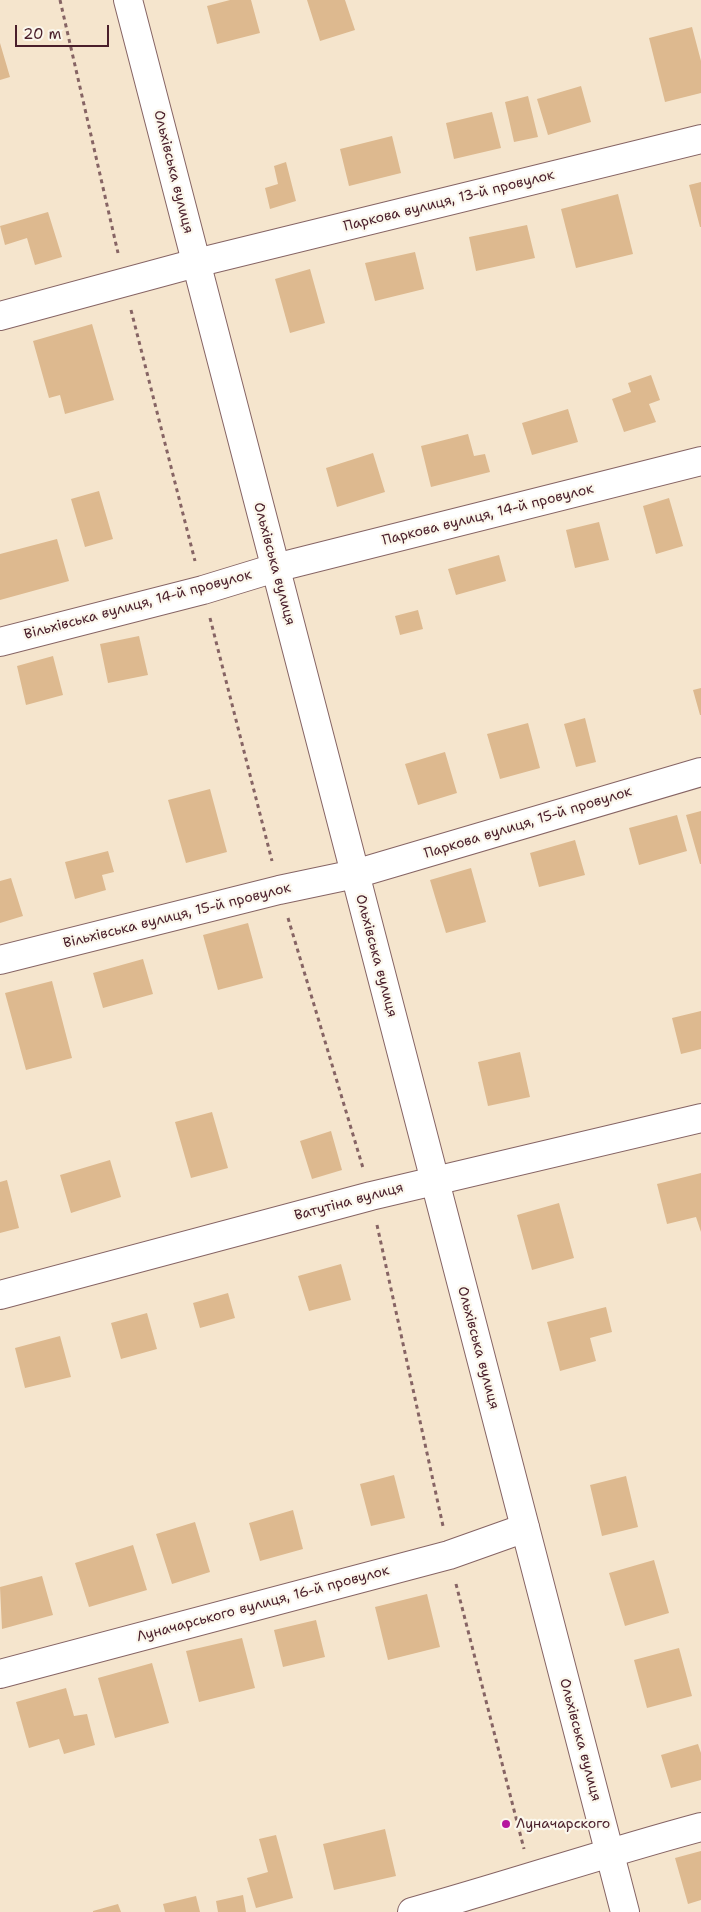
<!DOCTYPE html>
<meta charset="utf-8">
<style>
body{margin:0}
#map{position:relative;width:701px;height:1912px;overflow:hidden;background:#f5e5cd;font-family:"Shantell Sans",sans-serif}
canvas{display:block}
.scale{position:absolute;left:15px;top:25px;width:94px;height:22px;box-sizing:border-box;border:2px solid #4a1f2b;border-top:0;padding-left:6px;font-size:15px;line-height:18px;white-space:nowrap;color:#4a1f2b;-webkit-text-stroke:4px #fbf7ec;paint-order:stroke}
</style>
<div id="map">
<canvas width="701" height="1912"></canvas>
<div class="scale">20 m</div>
</div>
<script>
const context = document.querySelector('canvas').getContext('2d');
context.lineJoin = 'round';
function paint(path, color) { context.fillStyle = color; context.fill(path, 'evenodd'); }
function trace(path, color, width, dash) { context.strokeStyle = color; context.lineWidth = width; context.lineCap = dash ? 'butt' : 'round'; context.setLineDash(dash || []); context.stroke(path); }
function drawText(font, color, halo, rows, align = 'center') {
  context.font = font + ' "Shantell Sans",sans-serif'; context.lineWidth = 4.5; context.setLineDash([]); context.textBaseline = 'middle'; context.strokeStyle = halo; context.fillStyle = color; for (const [text, x, y, turn = 0] of rows) {
    context.save(); context.translate(x, y); context.rotate((+turn || 0) * Math.PI / 180); context.textAlign = isNaN(turn) ? turn : align; if (halo) context.strokeText(text, 0, 0); context.fillText(text, 0, 0); context.restore();
  }
}
paint(new Path2D(`
 M230,0H251L260,33L217,44L207,6Z
 M307,0H345L355,30L320,41Z
 M692,27L701,61V93L665,102L649,38Z
 M0,43L10,77L0,80Z
 M581,86L591,122L548,135L537,99Z
 M528,96L538,137L514,142L505,102Z
 M492,112L501,148L454,159L446,123Z
 M392,136L401,173L349,186L340,149Z
 M286,162L296,201L270,209L265,188L278,184L274,166Z
 M701,182V227H700L689,185Z
 M618,194L633,254L576,268L561,209Z
 M48,212L62,257L35,265L27,238L5,245L0,226Z
 M527,225L535,258L476,271L469,237Z
 M415,252L424,289L375,301L365,263Z
 M310,269L325,323L290,333L275,279Z
 M92,324L114,400L65,414L60,395L49,398L33,341Z
 M651,375L660,400L649,404L656,422L624,432L612,399L631,392L628,383Z
 M568,409L578,442L532,455L522,423Z
 M468,434L474,456L485,454L490,472L431,487L421,446Z
 M373,453L385,492L337,507L326,468Z
 M99,491L113,539L85,547L71,499Z
 M669,498L683,546L656,554L643,506Z
 M599,522L609,560L575,568L566,530Z
 M57,539L69,581L0,600V554Z
 M499,555L506,581L456,595L448,569Z
 M418,610L423,629L400,635L395,616Z
 M139,636L148,675L108,683L100,644Z
 M53,656L63,695L26,705L17,666Z
 M701,688V715H700L693,690Z
 M585,718L596,762L576,767L564,724Z
 M528,723L540,768L500,779L487,734Z
 M445,752L457,793L418,805L405,764Z
 M210,789L227,852L186,863L168,800Z
 M701,811V864H700L686,815Z
 M677,815L687,851L639,865L629,828Z
 M575,840L585,875L539,887L530,853Z
 M108,851L114,872L102,875L106,890L75,899L65,862Z
 M471,868L486,922L446,933L430,880Z
 M11,878L23,916L0,923V881Z
 M248,923L263,978L218,990L203,935Z
 M143,959L153,994L103,1008L93,973Z
 M52,981L72,1058L26,1070L5,993Z
 M701,1011V1049L681,1054L672,1018Z
 M520,1052L530,1097L488,1106L478,1062Z
 M212,1112L228,1168L191,1178L175,1122Z
 M331,1131L342,1170L312,1179L300,1141Z
 M110,1160L121,1197L71,1213L60,1175Z
 M701,1173V1232L696,1217L667,1224L657,1184Z
 M7,1180L19,1228L0,1233V1182Z
 M559,1203L574,1258L532,1270L517,1215Z
 M341,1264L351,1300L309,1311L298,1276Z
 M228,1293L235,1318L200,1328L193,1303Z
 M606,1307L612,1332L590,1338L596,1361L560,1371L547,1322Z
 M147,1313L157,1349L121,1359L111,1323Z
 M60,1336L71,1377L25,1388L15,1348Z
 M394,1475L405,1518L371,1526L360,1484Z
 M626,1476L638,1527L602,1536L590,1485Z
 M293,1510L303,1549L260,1561L249,1523Z
 M195,1522L210,1572L172,1584L156,1534Z
 M133,1545L147,1590L89,1607L75,1563Z
 M654,1560L669,1613L625,1626L609,1573Z
 M42,1576L53,1615L2,1629L0,1587Z
 M427,1594L440,1647L388,1660L375,1607Z
 M316,1620L325,1657L283,1667L274,1630Z
 M242,1638L255,1688L199,1702L186,1651Z
 M679,1648L692,1696L647,1708L634,1660Z
 M152,1663L169,1723L115,1738L98,1678Z
 M66,1688L74,1716L87,1714L95,1745L64,1754L59,1739L29,1748L16,1702Z
 M698,1744L701,1753V1780L671,1788L661,1755Z
 M385,1829L396,1876L334,1890L323,1844Z
 M276,1835L293,1898L256,1908L247,1878L268,1872L259,1839Z
 M701,1851V1900L688,1904L675,1858Z
 M243,1895L246,1912H218L216,1901Z
 M196,1896L200,1912H165L163,1904Z
 M118,1904L121,1912H93V1911Z`), '#ddb98f');
const minor = new Path2D(`
 M0,316L196,263L701,139
 M0,642L203,590L275,568L701,461
 M0,960L279,890L355,874L701,772
 M0,1295L371,1196L701,1118
 M0,1674L449,1555L525,1528
 M412,1912C509,1885 604,1853 701,1827`);
const tertiary = new Path2D(`
 M128,0L625,1912`);
trace(minor, '#866464', 30);
trace(tertiary, '#866464', 30);
trace(new Path2D(`
 M60,0L118,253
 M131,310L195,561
 M210,618L272,861
 M288,918L363,1168
 M377,1225L443,1526
 M456,1584L524,1849`), '#866464', 3, [4, 4]);
trace(minor, '#fff', 28);
trace(tertiary, '#fff', 28);
for (const [x, y, r, color] of [
 [506,1824,5,"#b5179e"]
]) { const dot = new Path2D(); dot.arc(x, y, r, 0, 2 * Math.PI); context.fillStyle = color; context.fill(dot); trace(dot, '#fbf7ec', 2); }
drawText('14px', '#4a1f2b', '#fbf7ec', [
 ["Ольхівська вулиця",173,172,76],
 ["Паркова вулиця, 13-й провулок",449,201,-14],
 ["Паркова вулиця, 14-й провулок",488,515,-14],
 ["Ольхівська вулиця",274,564,75],
 ["Вільхівська вулиця, 14-й провулок",138,605,-15],
 ["Паркова вулиця, 15-й провулок",528,823,-17],
 ["Вільхівська вулиця, 15-й провулок",177,916,-14],
 ["Ольхівська вулиця",376,956,75],
 ["Ватутіна вулиця",349,1202,-15],
 ["Ольхівська вулиця",478,1348,75],
 ["Луначарського вулиця, 16-й провулок",263,1604,-15],
 ["Ольхівська вулиця",580,1740,75]
]);
drawText('14px', '#4a1f2b', '#fbf7ec', [
 ["Луначарского",516,1824]
], 'left');
</script>
